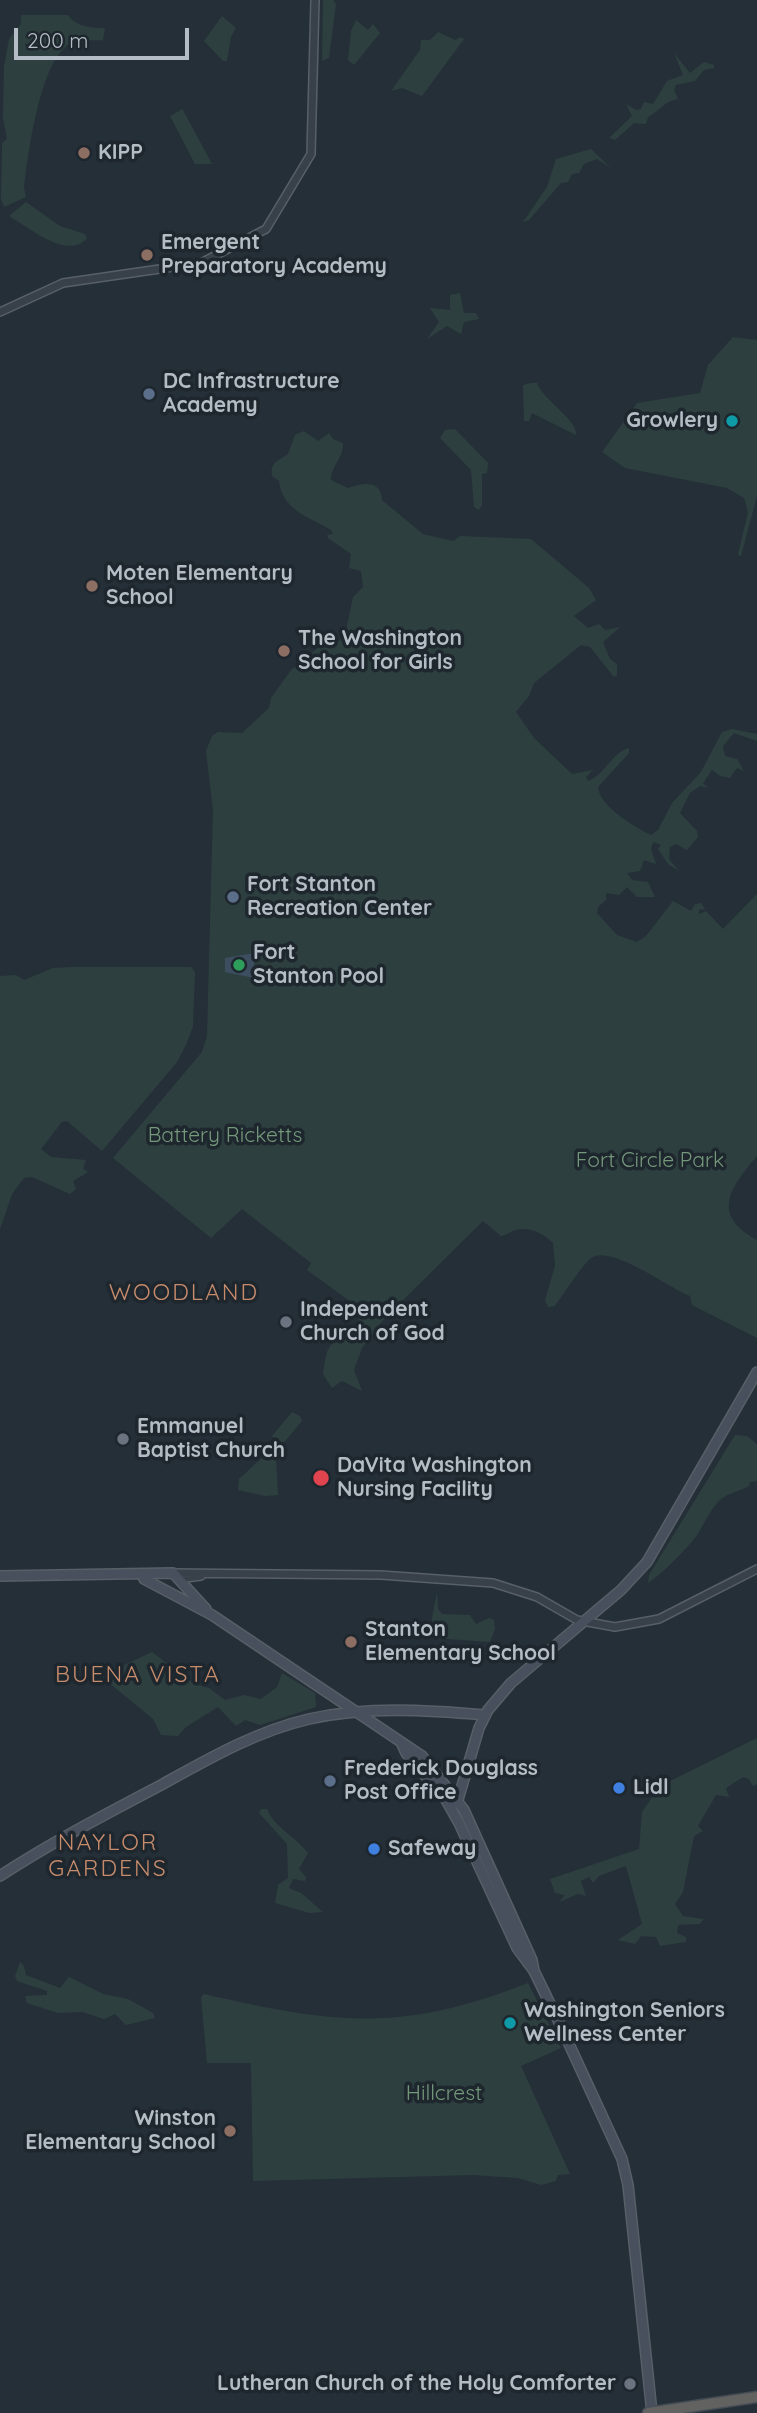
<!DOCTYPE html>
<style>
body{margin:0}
#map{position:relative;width:757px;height:2413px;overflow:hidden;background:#252f38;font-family:Quicksand,sans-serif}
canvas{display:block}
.scale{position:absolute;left:14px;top:28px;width:175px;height:32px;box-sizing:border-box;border:4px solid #b4bcc5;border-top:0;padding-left:9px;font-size:21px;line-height:24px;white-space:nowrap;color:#b4bcc5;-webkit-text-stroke:5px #1e262e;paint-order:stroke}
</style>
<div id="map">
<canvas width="757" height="2413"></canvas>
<div class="scale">200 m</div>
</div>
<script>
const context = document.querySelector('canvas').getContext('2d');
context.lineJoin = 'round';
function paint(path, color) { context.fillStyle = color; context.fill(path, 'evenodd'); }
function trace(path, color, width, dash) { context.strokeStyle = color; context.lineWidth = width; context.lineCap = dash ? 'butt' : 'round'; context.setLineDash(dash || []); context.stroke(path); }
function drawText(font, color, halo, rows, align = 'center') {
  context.font = font + ' Quicksand,sans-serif'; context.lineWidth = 7; context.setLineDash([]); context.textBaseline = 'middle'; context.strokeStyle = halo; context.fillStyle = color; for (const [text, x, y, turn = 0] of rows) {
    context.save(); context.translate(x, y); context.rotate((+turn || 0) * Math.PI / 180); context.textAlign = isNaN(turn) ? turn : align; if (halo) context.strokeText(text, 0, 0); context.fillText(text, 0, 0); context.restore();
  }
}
paint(new Path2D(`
 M323,0H333L336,4L329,58L322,61Z
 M21,15H68C76,27 92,28 105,28L103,40C94,41 79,39 71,43C40,58 28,155 24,188L26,197L4,207L1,199L2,143L7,139L3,118L4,67L9,39L21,24Z
 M222,16L236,28L231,37L227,61H223L204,41Z
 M356,20L368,30L373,24L380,33L354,65L348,60L351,31Z
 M438,32L455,40L461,37L464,39L422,96L402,88L391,91L420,50L421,40H430Z
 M674,53L690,73L704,62L714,65V68L704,70L695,81L676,85L674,90L678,99C664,101 659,112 648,117L646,124L634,123L615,140L609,138L632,116L626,104L636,110L641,109L644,102L653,104L667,81L683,75Z
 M183,109V110L212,164H195L170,116Z
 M591,149L611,168L597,159L584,164L579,173L572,174L568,182L561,183L529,220L523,222L547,187L556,159Z
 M26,202L60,226L85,234L87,238C68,261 28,227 9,216Z
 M460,293L464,313H476L479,319L464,322L461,334L447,326L427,339L439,322L430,308L450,310V295Z
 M733,337L757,340V496L741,556L738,555L748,512L744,498L727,488L625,468L602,452L637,403L700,393L708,365Z
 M531,383H537C543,400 578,420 576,435L532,413L529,421H524L523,385Z
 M455,429L488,463L487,473L482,474V505L479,510L474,507L471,470L440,438L445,430Z
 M304,431L318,441L329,433L333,439L343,443C344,457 330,468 331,480L348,488C362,483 381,479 382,500L423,534L453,541L460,536L531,539L589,588L596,600L574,616L588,628L599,624L605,630L620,627L603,642L610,659L617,664V675L614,677L590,647L581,645L534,683L529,696L516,712L534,738L572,774L593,770L586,777L588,781C606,774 611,753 629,748V753L598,787C599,806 636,828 651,835L658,830L672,803L701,772L722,732L732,729L757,734V741L734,733L723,746L725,756L737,759L744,771L737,768L730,778L720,776L712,770L703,783L708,788L700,786L690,793L680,813L697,831L698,837L687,850L676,844L670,847L669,859L679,871L668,864L658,849L661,845L653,842L651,849L656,864L644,860L640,871L627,873L632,880L648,882L655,897H637L627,887L619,895L606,893V900L598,907L597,913L617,935L637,942L646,936L673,901L691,911L695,904L701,903L705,909L699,910V914L706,911L723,929L757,894V1156C729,1189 711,1215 757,1240V1338L692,1305L690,1296C670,1289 611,1244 591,1258C584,1263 562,1296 555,1306L548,1307L545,1300L555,1266L553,1243C544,1234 530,1226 516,1230C511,1231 507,1235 501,1236L483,1221L384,1319L362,1348L354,1370L362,1391L342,1381L332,1388L323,1374C329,1339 327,1347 355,1331L362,1310L307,1270L311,1263L242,1209L211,1238L113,1158L202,1052L207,1036L213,810L206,751L212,736L218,732L242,733L269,708L271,698L291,670L319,647L330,648L345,636L353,597L363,587L361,571L349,568L351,554L328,538L327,535L333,534L331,530C308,516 283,511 279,481L272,476C270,462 278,461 288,454L295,435Z
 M72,967H191L195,972L193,1026L186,1045L177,1062L102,1151L67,1121L62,1122L41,1149L51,1157L86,1160L83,1169L88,1172L73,1181L76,1189L70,1194L32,1177L24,1178L12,1194L0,1229V976L16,975L24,980L53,968Z
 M292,1412L300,1416L302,1421L281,1446L272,1436Z
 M735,1435L747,1436L757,1444V1481L750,1482L749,1486C740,1491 732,1492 724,1497C714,1503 705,1522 699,1532C692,1544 660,1576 648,1583L649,1575Z
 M264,1456L276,1458L278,1495L265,1496L238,1490L239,1479Z
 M437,1592L438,1609L442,1614L470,1615L476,1624L489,1618L494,1620L495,1629L490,1642L433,1638L432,1618Z
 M152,1652L194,1684L209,1688L225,1700L244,1695L261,1699L277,1687L282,1673L315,1693L316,1707L260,1725L245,1720L236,1726L218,1707L186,1727L178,1736L161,1735L153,1719L97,1673L104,1665L118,1668Z
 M757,1738V1784L753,1786L749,1779L743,1777L726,1788L729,1797L716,1795L698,1826L703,1831L694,1836L683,1892L675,1904L683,1916L704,1919L700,1924L678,1925L677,1933L686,1937V1942L660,1946L656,1937L641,1936L635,1944L618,1940L642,1924L626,1866L599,1876L593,1883L589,1877L581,1881L586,1896L578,1894L559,1902L565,1895L555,1893L550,1879L639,1849L642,1812L660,1786Z
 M261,1809H267C273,1826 296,1837 308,1853L299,1869L306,1877L305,1881L293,1879L289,1888L301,1893L323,1912L309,1913L275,1903L278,1885L288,1878L287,1844L259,1813Z
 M20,1962L24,1966L26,1975L60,1988L69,1977L103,1994L128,1999L153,2013L155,2018L126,2025L115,2014L104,2019L83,2012L58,2013L27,2003L25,1996L47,1995V1991L17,1981L15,1976Z
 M528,1983L561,2048L521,2066L570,2174L558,2175L556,2181L541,2185L518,2178L473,2175L253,2181L251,2063H207L201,1997L204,1994C334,2024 401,2033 528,1983Z`), '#2d403f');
paint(new Path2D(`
 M254,953V978L225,972V958Z`), '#3d4e60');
const tertiary = new Path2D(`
 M0,312L63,283L201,263L266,229L311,154L315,0
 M173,1573L381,1575L493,1583L537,1597L577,1620L615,1627L659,1619L757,1569
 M178,1579L201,1576`);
const secondary = new Path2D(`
 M0,1576L173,1573L206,1609
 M144,1579L212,1615L422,1756L464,1810L532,1960L534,1971
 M401,1742L406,1753L446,1800L459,1823L517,1948L534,1971L557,2018L622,2159L628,2185L652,2413
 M457,1803L479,1728L488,1710L511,1683L621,1590L647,1562L757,1372
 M0,1876C52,1842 108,1813 163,1784C210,1758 257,1731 309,1719C366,1706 428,1710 485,1715`);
const trunk = new Path2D(`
 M648,2413L757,2397`);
trace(tertiary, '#575f67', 10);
trace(secondary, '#575f67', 12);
trace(trunk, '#444c54', 13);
trace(tertiary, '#384149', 7);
trace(secondary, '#47505c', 9);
trace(trunk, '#626260', 10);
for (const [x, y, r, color] of [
 [84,153,7,"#8d6e63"],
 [147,255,7,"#8d6e63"],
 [149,394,7,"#5c6f8a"],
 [732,421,7,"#0f9aa8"],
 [92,586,7,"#8d6e63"],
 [284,651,7,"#8d6e63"],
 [233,897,7,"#5c6f8a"],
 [239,965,7,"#2e9e5b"],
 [286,1322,7,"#6b7280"],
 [123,1439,7,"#6b7280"],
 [321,1478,9,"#e0444e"],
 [351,1642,7,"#8d6e63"],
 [330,1781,7,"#5c6f8a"],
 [619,1788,7,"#3f7fe0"],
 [374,1849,7,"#3f7fe0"],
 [510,2023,7,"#0f9aa8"],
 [230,2131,7,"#8d6e63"],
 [630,2384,7,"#6b7280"]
]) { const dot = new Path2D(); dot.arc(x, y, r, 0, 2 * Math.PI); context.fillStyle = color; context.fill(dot); trace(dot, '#1e262e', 2.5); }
drawText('bold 21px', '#b4bcc5', '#1e262e', [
 ["KIPP",98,153],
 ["Emergent",161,243],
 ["Preparatory Academy",161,267],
 ["DC Infrastructure",163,382],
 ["Academy",163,406],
 ["Growlery",718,421,"right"],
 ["Moten Elementary",106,574],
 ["School",106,598],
 ["The Washington",298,639],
 ["School for Girls",298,663],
 ["Fort Stanton",247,885],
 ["Recreation Center",247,909],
 ["Fort",253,953],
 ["Stanton Pool",253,977],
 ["Independent",300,1310],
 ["Church of God",300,1334],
 ["Emmanuel",137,1427],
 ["Baptist Church",137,1451],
 ["DaVita Washington",337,1466],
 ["Nursing Facility",337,1490],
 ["Stanton",365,1630],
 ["Elementary School",365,1654],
 ["Frederick Douglass",344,1769],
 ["Post Office",344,1793],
 ["Lidl",633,1788],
 ["Safeway",388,1849],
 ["Washington Seniors",524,2011],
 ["Wellness Center",524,2035],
 ["Winston",216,2119,"right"],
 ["Elementary School",216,2143,"right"],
 ["Lutheran Church of the Holy Comforter",616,2384,"right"]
], 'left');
drawText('21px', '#74987a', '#1e262e', [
 ["Battery Ricketts",225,1136],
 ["Fort Circle Park",650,1161],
 ["Hillcrest",444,2094]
]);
context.letterSpacing = '2px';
drawText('23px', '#c78c6c', '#1e262e', [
 ["WOODLAND",184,1293],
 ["BUENA VISTA",138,1675],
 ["NAYLOR",108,1843],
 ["GARDENS",108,1869]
]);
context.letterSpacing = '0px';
</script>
